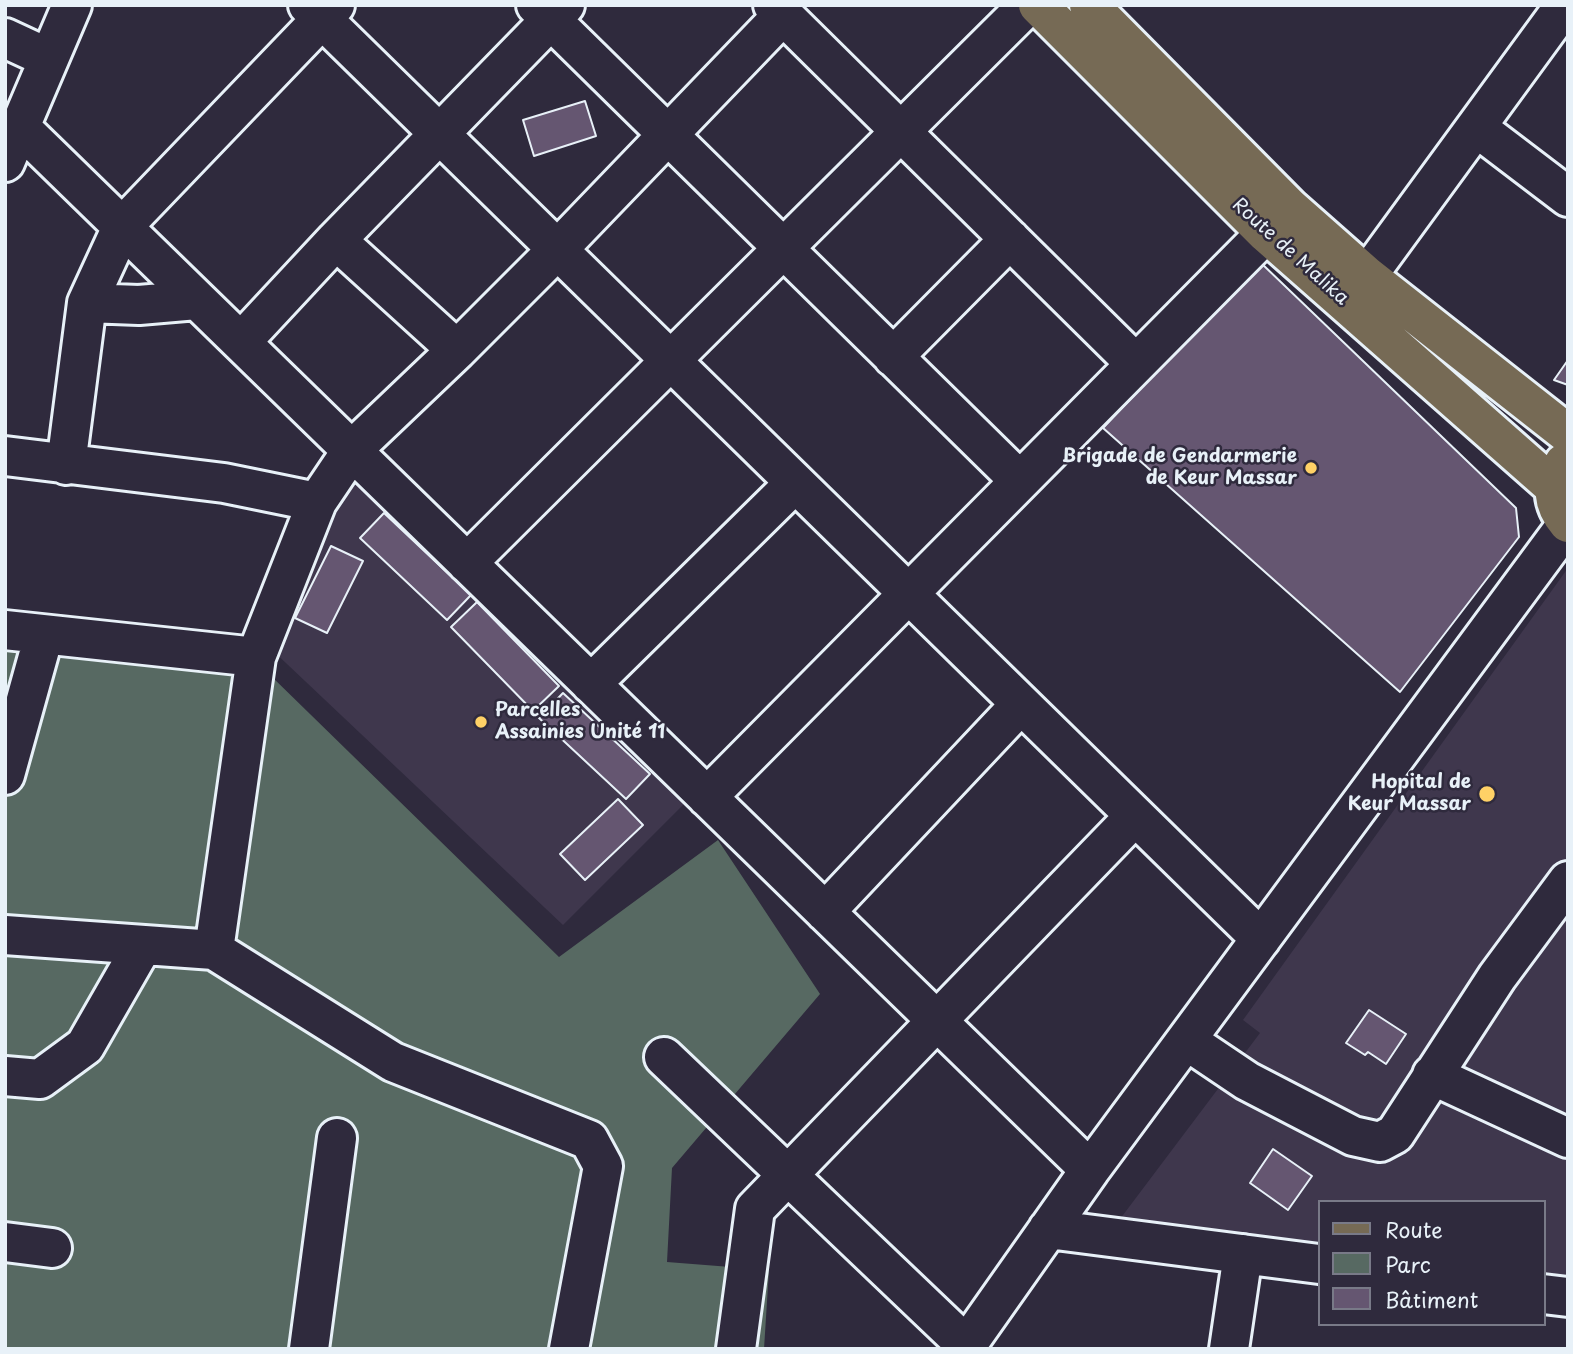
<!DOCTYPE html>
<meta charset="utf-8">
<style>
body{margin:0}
#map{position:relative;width:1573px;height:1354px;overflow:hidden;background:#2f2a3d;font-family:"Playpen Sans",sans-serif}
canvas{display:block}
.frame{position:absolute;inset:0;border:7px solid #e8f1f8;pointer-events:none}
.legend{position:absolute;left:1318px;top:1200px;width:228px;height:126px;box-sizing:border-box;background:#2f2a3d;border:2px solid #797a88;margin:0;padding:9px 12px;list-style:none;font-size:21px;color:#e8f1f8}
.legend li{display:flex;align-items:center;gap:14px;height:35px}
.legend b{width:35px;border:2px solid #797a88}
</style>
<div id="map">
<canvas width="1573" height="1354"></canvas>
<div class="frame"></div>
<ul class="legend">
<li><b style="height:9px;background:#766a55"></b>Route</li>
<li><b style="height:19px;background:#576962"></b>Parc</li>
<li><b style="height:19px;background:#655671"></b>Bâtiment</li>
</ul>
</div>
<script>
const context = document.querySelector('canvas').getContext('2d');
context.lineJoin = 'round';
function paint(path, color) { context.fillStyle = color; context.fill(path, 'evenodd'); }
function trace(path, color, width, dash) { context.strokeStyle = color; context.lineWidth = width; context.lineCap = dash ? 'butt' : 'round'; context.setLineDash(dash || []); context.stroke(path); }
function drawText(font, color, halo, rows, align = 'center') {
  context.font = font + ' "Playpen Sans",sans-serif'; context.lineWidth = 5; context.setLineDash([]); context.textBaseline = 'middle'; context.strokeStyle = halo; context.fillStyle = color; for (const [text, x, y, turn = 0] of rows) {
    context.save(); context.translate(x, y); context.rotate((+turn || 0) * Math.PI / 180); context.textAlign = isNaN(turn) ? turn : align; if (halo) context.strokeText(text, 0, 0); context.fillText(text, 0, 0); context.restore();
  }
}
paint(new Path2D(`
 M345,465L692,796L563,925L269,647Z
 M1568,568V1280L1543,1277V1202H1319V1246L1120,1219L1260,1033L1243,1020Z`), '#3f374d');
paint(new Path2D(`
 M5,617L227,633L559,957L718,840L820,994L672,1168L667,1262L769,1270L764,1349H5Z`), '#576962');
const building = new Path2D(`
 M585,101L596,136L534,156L523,120Z
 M1260,262L1516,508L1519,537L1400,692L1103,428Z
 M1568,360V385L1554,380Z
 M384,513L471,595L447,620L360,538Z
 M331,546L363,561L327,633L295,618Z
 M477,602L559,686L533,711L451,627Z
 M563,693L650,774L626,799L539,718Z
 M618,799L643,825L585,880L560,854Z
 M1369,1010L1406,1034L1386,1064L1368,1052L1365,1055L1346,1043Z
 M1273,1149L1312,1176L1288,1210L1250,1183Z`);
paint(building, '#655671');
trace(building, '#e8f1f8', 2);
const minor = new Path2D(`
 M308,5L1261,939
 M536,5L1020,481
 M773,5L1136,364
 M5,38L48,58
 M20,127L1090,1170
 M1476,127L1568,197
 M5,162L72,5
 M336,240L457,350
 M1367,276L1565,5
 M87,303L139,305L197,300
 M241,342L336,240L565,5
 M893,357L1010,239
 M5,456L224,483L317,502L352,450L457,350L557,250L783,15
 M66,465L87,303L122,227L335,5
 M467,563L1028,5
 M5,630L256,657
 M591,684L795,483
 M5,775L44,635
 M707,797L1266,233
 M825,912L1021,704
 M5,935L214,950L256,657L317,502
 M214,950L393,1062L589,1140L603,1166L569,1349
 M1186,1040L1247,1081L1353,1136L1380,1142L1395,1134L1497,977L1568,881
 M664,1057L966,1345
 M1432,1075L1568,1138
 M5,1076L40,1079L85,1046L143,945
 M1048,1229L1319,1264
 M5,1242L52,1248
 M1543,1294L1568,1297
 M309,1349L337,1138
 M736,1349L755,1209L1135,816
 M964,1349L1090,1170L1568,523
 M1229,1349L1243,1254`);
const major = new Path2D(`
 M1038,5L1266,233L1553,486
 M1089,5L1290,208L1367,276L1568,434
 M1564,463C1550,484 1552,504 1568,523`);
trace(minor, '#e8f1f8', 44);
trace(major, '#e8f1f8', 44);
trace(minor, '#2f2a3d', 38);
trace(major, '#766a55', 38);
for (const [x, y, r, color] of [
 [1311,468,7,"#ffd166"],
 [481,722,7,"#ffd166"],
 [1487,794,9,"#ffd166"]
]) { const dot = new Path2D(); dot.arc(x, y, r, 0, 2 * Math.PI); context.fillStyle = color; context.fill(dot); trace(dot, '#2f2a3d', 2.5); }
drawText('19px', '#e8f1f8', '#2f2a3d', [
 ["Route de Malika",1290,252,42]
]);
drawText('bold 19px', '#e8f1f8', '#2f2a3d', [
 ["Brigade de Gendarmerie",1297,457],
 ["de Keur Massar",1297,479],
 ["Parcelles",495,711,"left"],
 ["Assainies Unité 11",495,733,"left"],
 ["Hopital de",1471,783],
 ["Keur Massar",1471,805]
], 'right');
</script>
